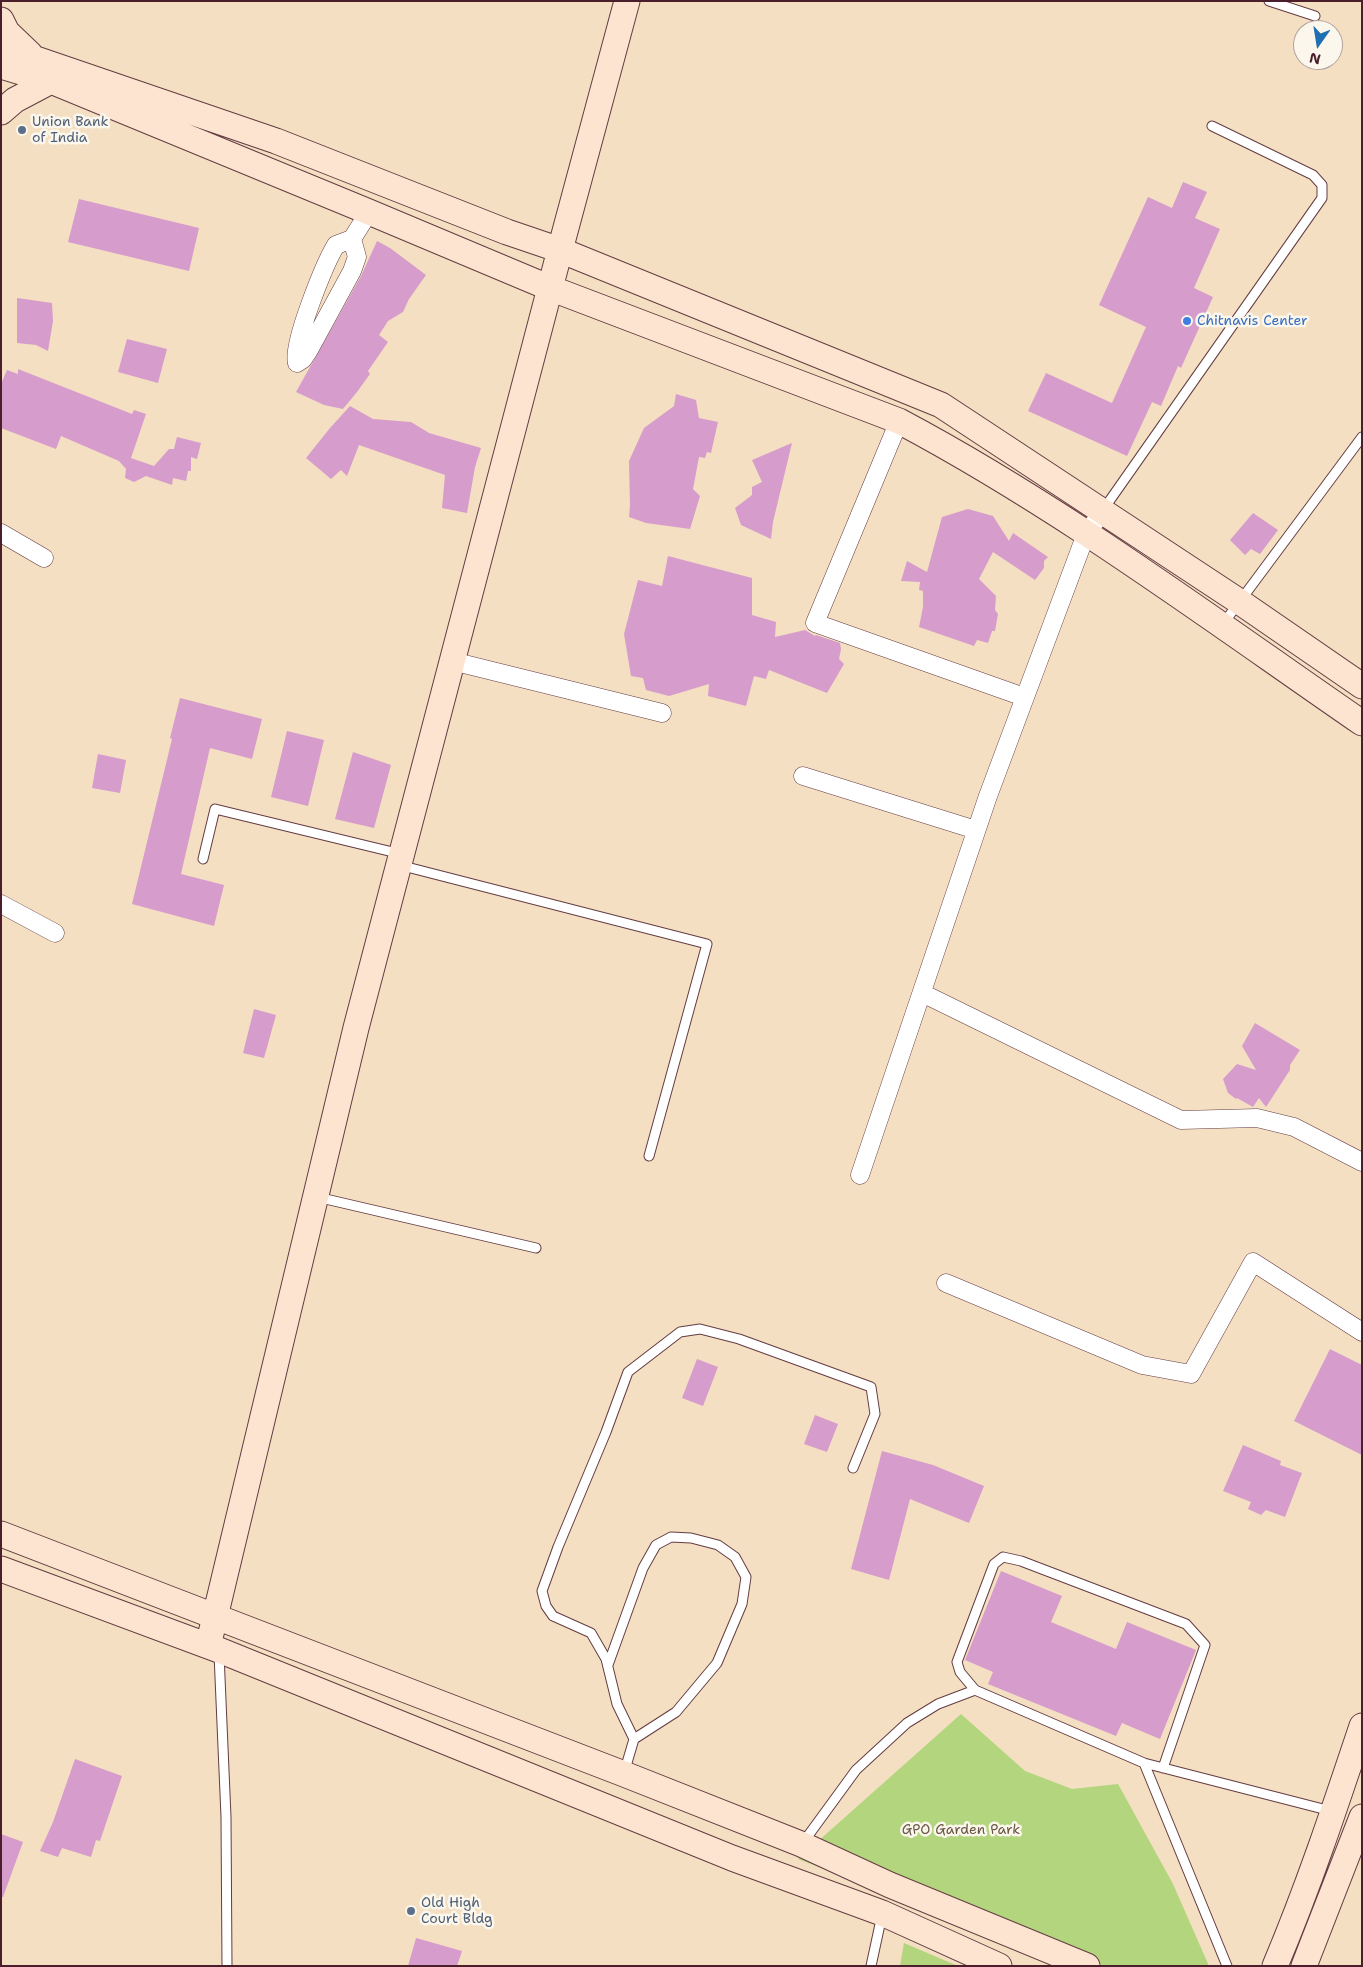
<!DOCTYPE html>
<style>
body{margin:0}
#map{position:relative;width:1363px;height:1967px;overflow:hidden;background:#f4dfc2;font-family:"Shantell Sans",sans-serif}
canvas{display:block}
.frame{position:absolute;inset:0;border:2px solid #4a1f2b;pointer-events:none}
.north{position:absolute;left:1293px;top:20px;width:50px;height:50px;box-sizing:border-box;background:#fbf7ec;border:1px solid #b4a19f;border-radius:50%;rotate:193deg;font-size:14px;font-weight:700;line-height:20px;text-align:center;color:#4a1f2b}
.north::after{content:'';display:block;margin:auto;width:18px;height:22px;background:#1f6fb2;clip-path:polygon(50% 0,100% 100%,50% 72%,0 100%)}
</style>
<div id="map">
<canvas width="1363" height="1967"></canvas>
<div class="frame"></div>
<div class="north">N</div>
</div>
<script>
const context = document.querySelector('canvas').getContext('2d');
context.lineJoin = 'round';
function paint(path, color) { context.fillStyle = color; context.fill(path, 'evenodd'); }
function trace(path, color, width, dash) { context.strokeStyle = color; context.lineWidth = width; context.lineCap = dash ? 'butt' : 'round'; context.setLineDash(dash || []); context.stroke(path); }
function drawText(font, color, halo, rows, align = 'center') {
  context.font = font + ' "Shantell Sans",sans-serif'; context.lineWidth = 5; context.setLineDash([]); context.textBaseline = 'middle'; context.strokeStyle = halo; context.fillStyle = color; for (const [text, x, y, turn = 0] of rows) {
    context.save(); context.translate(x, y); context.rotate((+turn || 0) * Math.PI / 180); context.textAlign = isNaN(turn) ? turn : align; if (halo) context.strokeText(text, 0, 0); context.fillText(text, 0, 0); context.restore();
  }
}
paint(new Path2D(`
 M961,1714L1025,1771L1072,1789L1118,1784L1173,1884L1209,1966H1075L798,1859Z
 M904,1943L958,1966H900Z`), '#b2d57d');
paint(new Path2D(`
 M1183,182L1207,192L1195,218L1220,229L1194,288L1213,297L1181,368L1178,366L1161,406L1152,402L1127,456L1028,411L1046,373L1112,403L1146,327L1099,305L1148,197L1172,208Z
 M79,199L199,228L189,271L68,242Z
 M377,241L390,248L426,275L409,299L403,312L388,321L379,335L388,342L368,371L370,374L357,392L343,409L324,405L296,392L361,276Z
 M17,298L52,303L53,321L48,351L36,345L17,343Z
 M127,339L167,349L158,383L118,372Z
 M18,369L132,414L134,410L146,414L131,458L154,466L169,449H174L177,437L201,443L197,459L191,457V471H188L186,481L173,478L172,485L146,476L134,482L125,478L126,469L119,461L61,436L56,449L1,428V384L7,370L18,374Z
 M676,394L696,400L699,418L718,422L711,453L707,452L705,458L699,457L693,489L700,496L690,529L646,523L629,517L630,506L629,461L644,428L674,406Z
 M350,406L373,419L411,422L429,433L481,448L475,467L467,513L442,508L445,475L359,445L347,476L341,470L331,479L306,458L330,428Z
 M792,443L773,522L771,539L741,525L735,508L752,495V487L762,482L752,460Z
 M968,509L993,516L1009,541L1013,533L1048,557L1044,561V568L1035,580L993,552L979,579L996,596L995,610L998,614L995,631H992L988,643L977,640L974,646L919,627L923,607V591L919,590L920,582L901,581L907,561L927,572L942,517Z
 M1253,513L1278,530L1260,554L1251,549L1245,555L1230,540Z
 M668,556L752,578V615L776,622L775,637L805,630L815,636L816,635L840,643L841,649L839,659L844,664L827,693L769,670L766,679L754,676L746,706L708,696L709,684L669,696L646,690L643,678L631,676L624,634L638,580L662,586Z
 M180,698L262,719L252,759L210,748L181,874L224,885L214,926L132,904L172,739L170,738Z
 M287,731L324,740L308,806L271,797Z
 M353,752L391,765L374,828L335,819Z
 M98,754L126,760L120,793L92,788Z
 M254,1009L276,1015L264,1058L243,1053Z
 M1255,1023L1300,1050L1290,1065V1070L1266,1107L1259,1098L1253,1107L1237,1098L1236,1099L1228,1093L1223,1079L1237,1064L1256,1070L1242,1046Z
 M1330,1349L1362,1365V1455L1294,1421Z
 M697,1359L718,1367L703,1406L682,1398Z
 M815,1415L838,1424L827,1452L804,1444Z
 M1243,1445L1281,1461L1280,1465L1302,1473L1285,1517L1266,1510L1261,1515L1248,1509L1251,1502L1223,1491Z
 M882,1451L933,1465L984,1486L969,1523L910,1499L889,1580L851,1569Z
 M1001,1571L1062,1596L1051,1622L1116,1649L1127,1622L1196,1650L1160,1739L1122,1723L1116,1736L988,1684L993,1672L965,1660Z
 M75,1759L122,1776L100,1841L96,1840L91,1857L62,1848L58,1857L40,1851L53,1822Z
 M1,1834L23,1842L3,1897H1Z
 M416,1938L462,1951L457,1966H408Z`), '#d69ccc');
const lane = new Path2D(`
 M1269,1L1315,16
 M1103,510L1322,198V185L1313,175L1212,126
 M1223,624L1362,437
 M203,859L215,809L401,854
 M399,865L707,944L649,1156
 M317,1197L536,1248
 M219,1654L226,1817L227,1966
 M608,1665L643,1568L656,1545L671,1537L691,1538L718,1545L735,1557L746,1577L742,1604L717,1663L676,1712L634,1739
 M975,1690L960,1672L957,1662L994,1564L1003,1557L1021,1561L1186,1624L1205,1645L1163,1768
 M1144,1763L1331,1811
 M624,1773L634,1739L617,1704L606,1659L591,1633L553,1616L546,1606L542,1591L558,1547L606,1432L628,1372L680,1332L700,1329L739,1339L871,1387L875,1414L853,1468
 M802,1844L856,1770L907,1723L938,1704L975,1690L1144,1763L1227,1966
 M871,1966L882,1915`);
const street = new Path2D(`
 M352,239L357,257L352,271L309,350L303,359L297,363C291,346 325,263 336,245L352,239L369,212
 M899,421L815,623L1024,697
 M1,533L44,558
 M452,661L662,713
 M803,776L976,830
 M1,904L55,933
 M922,993L1181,1120L1257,1118L1294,1127L1362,1162
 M860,1175L988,796L1086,534L1103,511
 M946,1283L1142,1365L1191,1374L1253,1262L1362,1332`);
const secondary = new Path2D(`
 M1,20L7,32L30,54
 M1,47L276,141L507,232L560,250L941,405L1240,602L1362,686
 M1,66L51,81L369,212L550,288L899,421C1061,507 1211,619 1362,723
 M1,112L15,100L51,81
 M1,1534L624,1774L801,1844L890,1885L1087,1966
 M1,1569L219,1650L732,1858L882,1913L999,1966
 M208,1646L356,1028L560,250L627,1
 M1275,1966C1308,1888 1335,1807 1362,1726
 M1304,1966L1362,1817`);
trace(lane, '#643c42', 11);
trace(street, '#643c42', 19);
trace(secondary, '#643c42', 27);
trace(lane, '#fff', 9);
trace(street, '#fff', 18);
trace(secondary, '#fde4d1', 25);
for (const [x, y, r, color] of [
 [22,130,5,"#5c6f8a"],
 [1187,321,5,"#3f7fe0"],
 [411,1911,5,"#5c6f8a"]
]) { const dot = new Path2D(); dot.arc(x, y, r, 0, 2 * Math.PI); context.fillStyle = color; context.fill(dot); trace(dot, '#fbf7ec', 2); }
drawText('14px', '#4e5e75', '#fbf7ec', [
 ["Union Bank",32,122],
 ["of India",32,138],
 ["Old High",421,1903],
 ["Court Bldg",421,1919]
], 'left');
drawText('14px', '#366cbe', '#fbf7ec', [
 ["Chitnavis Center",1197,321]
], 'left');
drawText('14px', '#695644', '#fbf7ec', [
 ["GPO Garden Park",961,1830]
]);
</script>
